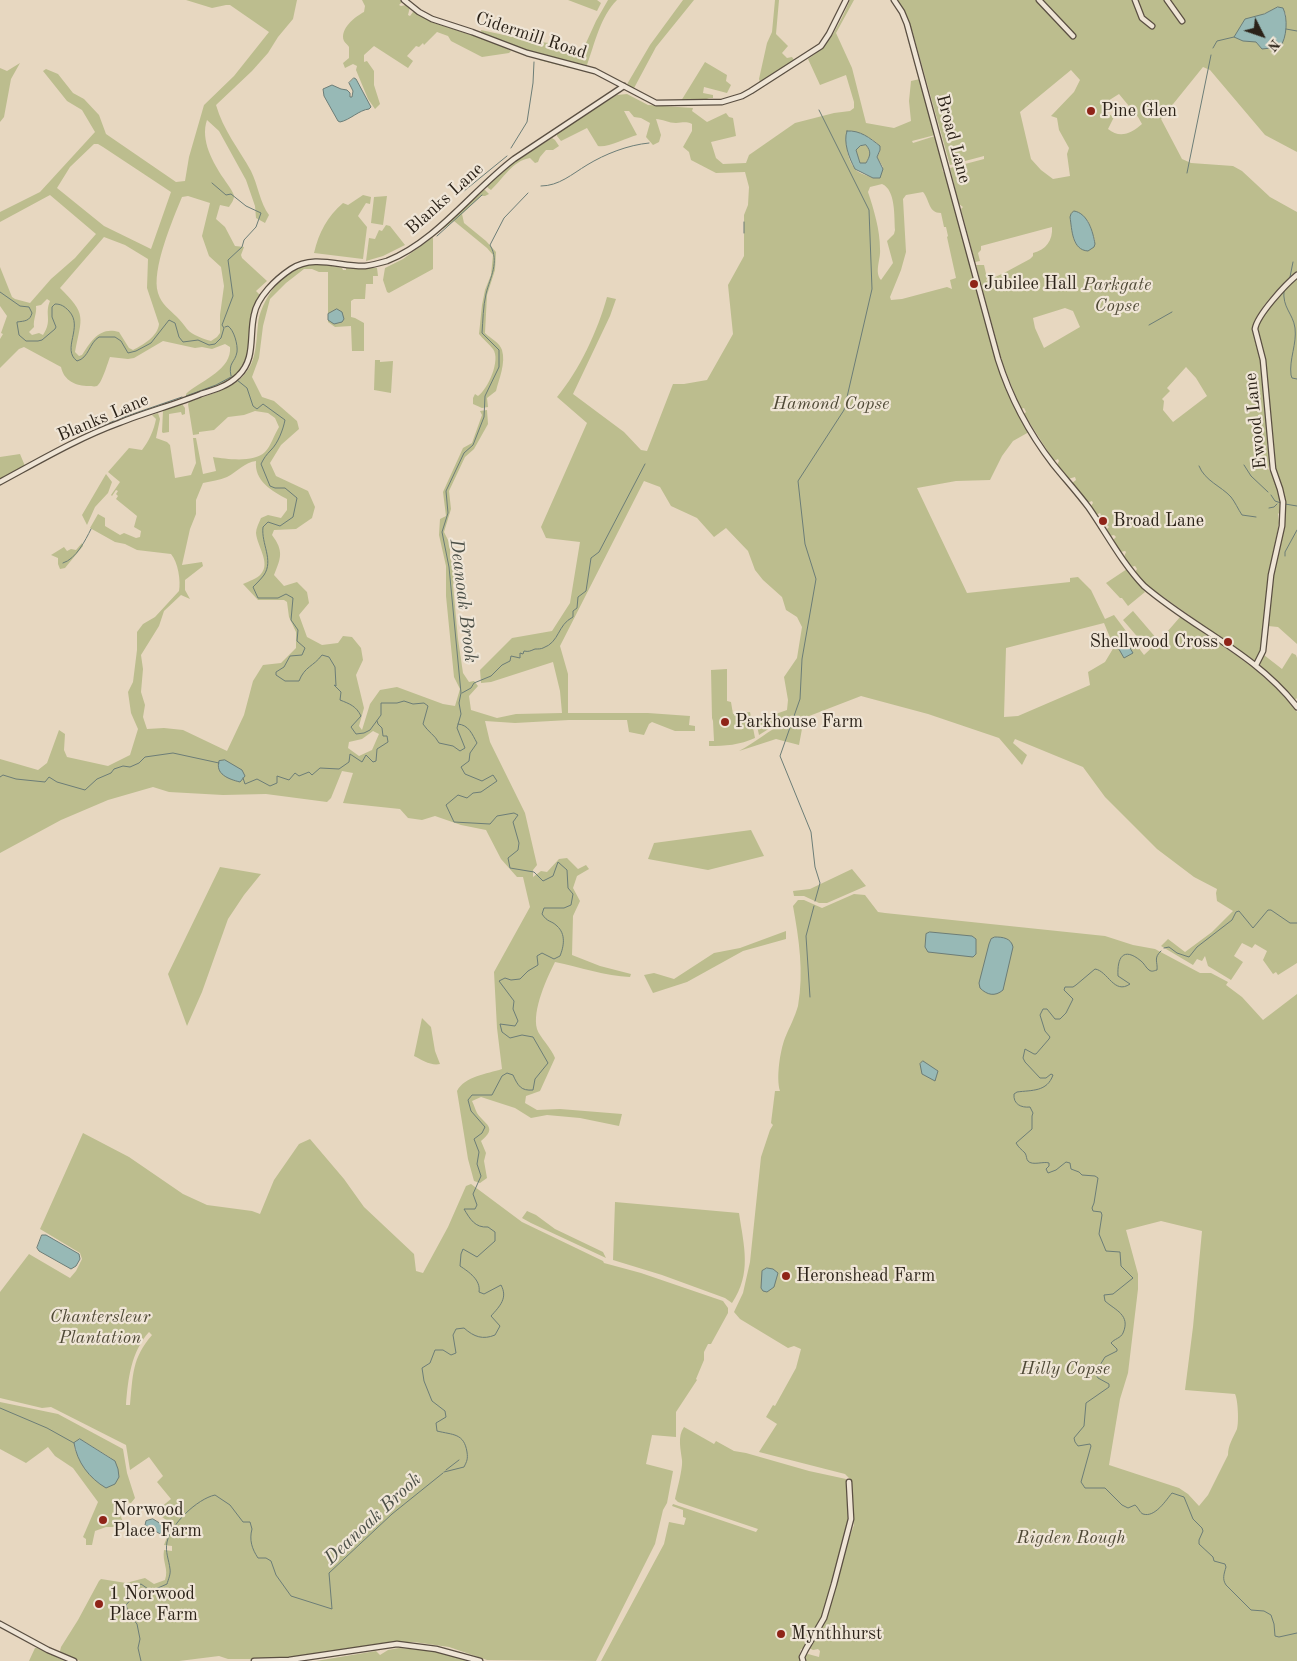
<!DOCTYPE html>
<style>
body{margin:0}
#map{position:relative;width:1297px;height:1661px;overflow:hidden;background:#e7d7c0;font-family:"Old Standard TT",serif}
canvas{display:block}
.north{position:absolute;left:1237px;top:10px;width:50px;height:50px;-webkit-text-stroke:4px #efe5d6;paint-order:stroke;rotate:131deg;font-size:14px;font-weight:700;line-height:20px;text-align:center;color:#2b2218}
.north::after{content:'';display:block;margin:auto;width:18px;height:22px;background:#2b2218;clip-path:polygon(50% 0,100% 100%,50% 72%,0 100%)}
</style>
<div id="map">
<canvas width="1297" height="1661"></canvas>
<div class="north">N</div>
</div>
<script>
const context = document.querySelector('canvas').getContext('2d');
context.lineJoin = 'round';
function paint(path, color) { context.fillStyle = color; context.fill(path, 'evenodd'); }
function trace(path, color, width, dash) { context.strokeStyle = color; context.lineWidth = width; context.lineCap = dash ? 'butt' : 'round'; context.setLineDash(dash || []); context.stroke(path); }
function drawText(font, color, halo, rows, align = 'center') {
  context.font = font + ' "Old Standard TT",serif'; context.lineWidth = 4.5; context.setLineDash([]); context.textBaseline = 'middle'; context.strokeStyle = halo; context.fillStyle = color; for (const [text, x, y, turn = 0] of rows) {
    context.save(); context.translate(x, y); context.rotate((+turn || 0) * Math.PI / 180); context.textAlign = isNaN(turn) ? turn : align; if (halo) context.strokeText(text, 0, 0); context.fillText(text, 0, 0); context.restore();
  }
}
paint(new Path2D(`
 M186,0H297L293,19L278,37L268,53L252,71L216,105C223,130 239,149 251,171C258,185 260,203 269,215L265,223L256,218L255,206L246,180L219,131L207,120C200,140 213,163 224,179C227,184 233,191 234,196C234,200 231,204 229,207L220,205L216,219L225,227L235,246L244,247L241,255L242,258L267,281L256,291L260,295C253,304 250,316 250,328C249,335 250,343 248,351C244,381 211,389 187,397L186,394L188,392C203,380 232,369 230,347L225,344L212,349L202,347L195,348L163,341L134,358L128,359L110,357C108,362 102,383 97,386C95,387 90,386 89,386C76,386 64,381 61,367L24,347L19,349L0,368V339L3,334L1,333L7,316L0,306V267L12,297L15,299L30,303L51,279L75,258L96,234L50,195L0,222V212L40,192L95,132L82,110L67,101L43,71L46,69L58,74L73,93L84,99L99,115L106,134L176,182L185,181L189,157L204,105L234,76L269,32L230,5H226L212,8ZM94,144H98L103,147L171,192L151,249L104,226L57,188L70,167ZM188,196L210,203L202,236L209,256L221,267L224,286L220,315V333L217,337L211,341C204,339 192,335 187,329C184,325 181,321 177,317C169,309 162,305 158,293C151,270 173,219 182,197ZM104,237L125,245L148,259L147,288L159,324C158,336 143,345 133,350L129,348L119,332C100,326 91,341 82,355L79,356L75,352C82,316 87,315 60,288ZM47,299L50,301C44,315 53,320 43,335L39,333L32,335L29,332L34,327C33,319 37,314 36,306L41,305Z
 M362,0H400L402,2L399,5L401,6L406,5L410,7L408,15L410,16L413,12H415L434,23L499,44L511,51L509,53L482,57L451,41L448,36L437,32L424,45L423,43L419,47L416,46L407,56L413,61L408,68L374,46L364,55V62L367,61L374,71V85L380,104L375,109L368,99L356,70L357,66L353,64L345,68L343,63L349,58V47C348,45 345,43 344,41C339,29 356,16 364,12L365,6Z
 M568,0H597L601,3L597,11Z
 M608,0H617C600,17 595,43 587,65L572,62L570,68L539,60V55L482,35L481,30L527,40L563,45L581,54L596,21Z
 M683,0H694L656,47L633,90L626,86L650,45Z
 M775,0H779L776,34L788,46L782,53L787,58L792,57L794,60L760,82L759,79L767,43L772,32Z
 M850,0H854L836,33L852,68L866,123L894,128L911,121L909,101L911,81L920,79L935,135L912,141L913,143L935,136C938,148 941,159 943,172L945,173L995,356L1006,390L1029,432L1013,441L1002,456L990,480L956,481L917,488L967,593L1070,582V578L1078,577L1091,590L1105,619L1114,615L1144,655L1161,639L1180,617C1220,645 1268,672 1297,712V963L1278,975L1276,972L1273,974L1263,960L1267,951L1255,944L1252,948L1242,943L1234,956L1243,962L1231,980L1208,966L1205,956L1202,961L1197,959L1193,965L1161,946L1168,939L1185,952L1212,932L1233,911L1217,901L1216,893L1217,889L1194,877L1157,849L1105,797L1083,767L1015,739L1013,743L1027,755L1022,765L999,738L928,714L861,696L804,718L799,745L776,739L739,751C756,742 769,730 786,722V718L759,735L756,721L787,710L788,700L784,677L797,658L802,627L797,617L786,610L782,597L763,580L755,570L748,551L726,528L714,537L697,518L671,506L660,487L644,481L560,646L568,674V713H648L690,716L689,725L695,726V731H675L652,722L649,724L644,735L629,732L627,720H569L515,723L485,721L490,742L525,813L537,865L533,870V877L541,871L547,872L559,859L567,858L578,869L586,865L589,869L577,876L573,888L580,901L573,916L572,955L600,966L631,974L630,977C606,976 579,967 555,962C547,978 532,1010 537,1029C539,1036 552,1049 555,1058L540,1091L526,1096L525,1103L537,1110L560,1109L622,1114L619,1126L580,1118L547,1115L531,1118L515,1108L481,1097L472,1101C474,1105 475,1109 477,1113C485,1125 498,1127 481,1141L486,1153L484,1161L487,1178L480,1183L474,1181L468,1159L457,1091C465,1076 487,1074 502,1069L497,1028L494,972L530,907L523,877H517L501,859L486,830L461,825L435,816L422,820L408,818L400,809L343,803L353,773L342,771L331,798L327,802L266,794L223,795L169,792L153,787L108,800L61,820L0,853V759L38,770L47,763L59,730L65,734L64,750L67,757L108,766L130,755L138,729L131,713L128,692L133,682L137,650V632L143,624L155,617L179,591C181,581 178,562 171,554L137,550L125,544L115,542L90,528L98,514L105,518V526L120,535L124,533L136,538L140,537L141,531L134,527L137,516L116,499L118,496L116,494L118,491L116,490L112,496L111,495L120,482L108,472L129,448L142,450C149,441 154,430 156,419L152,415L158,413L160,419L156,438L167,442L170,445L175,478L191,475L196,463L193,438H196L203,474L216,471L213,457C227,459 254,463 265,452C271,446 274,435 279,427L275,418L268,413L255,411L244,415L228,417L214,430L199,432V434L193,435L188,404L189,402C207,395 231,390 244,375C257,361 256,342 258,324C260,302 283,268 307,265C318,263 331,266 342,268L343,270H346V268C357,269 368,267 377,268L378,276H373V284H366L365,299H354L351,301V317L355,318L364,323V351H352L351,326L335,327L328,322V272H319L312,269H304L286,283L270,299L263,326L259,358L252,377L262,397L274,401L297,421L299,429L281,445L270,463L276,476L308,491L315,507L312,518L296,529L274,530L272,535C284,551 281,558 274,575L284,586L297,582L307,592L309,603L299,615L307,637L322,645L338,643L343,636L352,637L361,648L363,660L356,675L364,708L359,726L362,730L370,704L380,690L397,687L443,704L455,706L460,689L454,677L446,596V566L439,535L440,519L446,516L443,492L463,448L472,443L482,415L480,411L487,410L488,424L474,449L465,457L449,491L451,509L444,532L450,544V557L455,573L453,585L458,639L463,673L469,682L474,681L478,686L469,696L471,710L497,718L516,714L562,713L560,691L553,662L491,682L481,683L480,670L512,638L552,631L570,603L580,542L546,538L541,527L587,423L557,397C579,371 598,330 607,297L616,299L610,316L573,394L624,432L641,450L647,451L673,384H684L707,380L733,334L728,285L744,256V215L748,205L749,187L745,172L716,173L691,160L689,152L683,147L692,131V124C685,121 682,123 676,123C669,123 662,119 656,119L661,135L659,142L653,145L646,137L650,123L641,118L634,117L629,111H624L637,135C626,138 607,148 598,146L587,128L561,141L557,136V133L617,95L627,94L648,105L693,108L692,111L707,122L726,113L729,117L733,118L736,136L711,142L716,158L723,164L746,163L749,155L795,123L834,113L850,111L854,108V102L846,75L820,85L808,59C830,45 840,23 850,0ZM853,131C861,134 880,140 880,150C880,152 878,155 877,157L883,167L873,178C867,175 859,174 855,169C847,160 846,144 846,133ZM882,184C896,190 894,217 895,230L894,234L887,241L893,263L881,280C874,272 881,259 880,249C880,230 874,210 868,192L870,187ZM923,192C930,200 928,213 941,213L944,227H946L948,236L947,237L956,278L950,280L952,289L947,287L902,299L891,300L890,297L901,270L906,252L903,199L906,195ZM256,461C254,481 272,491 287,499V510L281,518L268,515L261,518C259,523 256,528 256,533C257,546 271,563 261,574C257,579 249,581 243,584L258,600H284L287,602L289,617L296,632V648L281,663L263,665L253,681L244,715L227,751L183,730L164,728L147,729L143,717L145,705L141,692L143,669L141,655L159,626L164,611L181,595L190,599L185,590V580L203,566L202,562L182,565L190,529L196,514V500L203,483C211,481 220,480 227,477C237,472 245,462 256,461ZM1104,623L1114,647L1105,662L1088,672L1090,685L1018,716L1004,717L1006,648ZM373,731L379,734L372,750L359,756L348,748L349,742L362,739Z
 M898,0H1133L1142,21L1152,28L1142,15L1136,0H1165L1182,19L1177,9L1169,0H1297V152L1265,135L1210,70L1203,67L1161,119L1182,159L1191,163L1233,166L1242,171L1270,197L1297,212V273C1284,281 1256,310 1254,325C1252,338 1259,351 1261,363C1265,389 1265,416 1269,443L1267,445C1271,451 1271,462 1268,469C1278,478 1281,499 1280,512L1278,514L1279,523L1269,574L1261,651L1258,660H1254L1241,652L1145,584L1135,572L1137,569L1135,566L1131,567L1124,557L1126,552L1125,551L1120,552L1113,540L1116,537L1114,535L1110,536L1106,530L1109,527L1107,525L1104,526L1098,518L1101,515L1100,513L1096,515L1090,507L1093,503L1092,501L1087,503L1072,483L1076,480L1075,477L1068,479L1057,465L1059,461L1058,459L1054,461L1024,414L1026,412L1024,408L1021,409L1003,365L976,265H984L987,278L986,281L1004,273L1030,259L1033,256V253C1046,250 1053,240 1052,227L981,246V250L978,253L980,261L975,262L961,209L963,207L959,204L950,168L984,159V156L950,165L912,30ZM1278,7L1286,14L1282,45L1280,47L1257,43L1256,42L1260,16ZM1071,70L1080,80L1074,92L1051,116L1057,118L1059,130L1069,148L1067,154L1070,176L1053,179L1041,170L1031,159L1020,112ZM1119,94L1138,117L1142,124C1132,133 1120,139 1108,129L1114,117L1107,113L1108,107H1103V104ZM1071,214L1088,221L1095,241L1075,243L1071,223ZM1065,308L1073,311L1080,327L1044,348L1035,328L1033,318ZM1186,367L1196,378L1207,396L1173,422L1163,410L1164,401L1162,399L1170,391L1167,388Z
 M705,62L727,75L726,81L731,85L727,93L704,87L703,93L713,95V98H709L702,101H681Z
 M20,63L11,79L4,117L0,122V68L7,71Z
 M552,138L555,140L559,146L553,150H546L540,157L538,162L535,163L530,158C512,161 503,179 491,190L488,188L487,186L510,165Z
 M866,145C872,152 870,156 866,163H860L856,150L860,146Z
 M482,190H485L489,194L485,196H481L462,214L464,223L486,241L496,252L495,270L487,295L485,333C490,338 500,343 502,350C506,363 499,379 496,391L487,398L488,407L482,408L473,404V398L475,394L478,396C488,389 501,360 493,349C489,344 483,339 479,334L482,305L485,290L491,275L493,255L487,248L454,221L443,229V226Z
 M363,195L371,197L370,204L366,203L358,216L367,227L363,259L314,253C319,232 327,217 343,203L348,205Z
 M387,196L383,225L371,223L374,197Z
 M386,225L390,226L405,245L383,256L366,261L369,238L375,239L379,230L382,231Z
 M433,237V269L389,293L387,292L383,280L385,268L403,259Z
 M1297,278V644L1278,627L1268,626L1269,605L1276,557L1283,535L1285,502L1283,491L1274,467L1267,389L1257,329C1260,315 1285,286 1297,278Z
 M375,360H380V362L393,361L391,393L374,390Z
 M182,404L185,408V414L182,415L181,412L169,414V432L163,433L162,432L163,410Z
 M20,454L25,466L0,479V457Z
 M106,474L112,482L108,493L95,507L87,525L82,515Z
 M82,543L83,546L65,568L60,569L58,564V558L51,555L64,547L67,551L71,549L76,550Z
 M1127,569L1145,592L1128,606L1122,598H1120L1106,583Z
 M1133,611L1157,639L1147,648L1123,620Z
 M1292,653L1296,655L1297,658V698L1295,700L1261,667L1260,664L1264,655L1282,669Z
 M727,669V701L731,702L733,714L750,712L755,738C740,745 725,746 709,746V741H714L713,721L712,718L711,670Z
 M751,830L764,856L708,870L648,859L654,843Z
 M220,867L261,874L244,895L228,919L202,992L187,1026L168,974Z
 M852,869L866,886L827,903H819L804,896H794L793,891L810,889Z
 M854,894L865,895L878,912L885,913L1105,936L1133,945L1155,949L1200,973H1211L1228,982L1226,985L1242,997L1263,1020L1297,994V1661H804L805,1656L808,1654L819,1657L820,1651L818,1649L813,1650L809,1648L838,1579L846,1546L854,1525L852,1512L851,1480L845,1474L759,1452L777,1424L766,1417L773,1405L775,1406L796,1368L801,1349L794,1346L788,1348L740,1319L734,1312L743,1293L750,1262L761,1157L770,1130L773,1125L771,1123L775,1091H780C776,1078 780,1051 785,1038C789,1028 795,1017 798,1006C804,972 799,939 793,906L798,900H804L822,908ZM1161,1221L1202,1231L1193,1327L1185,1390L1235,1394C1238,1400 1239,1422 1237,1429C1233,1438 1228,1445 1228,1455L1208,1495L1199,1506L1188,1494L1179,1488L1109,1465L1120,1399L1128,1373L1138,1289V1274L1126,1230Z
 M786,931V939L743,951L687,982L653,993L644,975L654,973L674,979L714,953L740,948Z
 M422,1018L431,1027L435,1051L440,1064C431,1066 422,1060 414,1056Z
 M83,1133L129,1157L183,1194L207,1205L252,1211L260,1214L274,1180L299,1144L310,1139L344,1179L364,1207L414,1254L416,1271L423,1273L448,1227L466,1186L471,1184L522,1222L603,1261L604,1263L641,1273L723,1301L728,1308V1313L711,1344H708L704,1352V1360L696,1379L697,1380L676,1412V1437L652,1435L646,1464L673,1471L667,1503L663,1510L655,1544L596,1661L487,1660L449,1647L414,1642L383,1643L302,1656L270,1659H228L219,1656L179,1661H80L62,1654L60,1651L61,1647L78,1620L99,1581L101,1579L126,1583L145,1578L154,1584L165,1580C169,1569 162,1562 164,1550L172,1551V1546L164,1545L172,1524L155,1512L171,1499L157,1482L163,1476L149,1457L130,1470L126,1445L51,1407L42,1408L0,1398V1292L29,1254L70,1278L76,1271L82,1259L80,1253L40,1229ZM149,1332L152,1335C132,1358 133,1375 130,1405H126C128,1379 131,1352 149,1332Z
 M615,1202L739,1213C744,1247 752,1273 732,1303L725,1298L662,1275L613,1260Z
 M527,1211L536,1215L555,1229L603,1252L606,1258L531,1223L522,1218Z
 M0,1402L58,1414L123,1449L127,1473L135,1498L131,1503L123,1501L116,1504L123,1522L119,1527H106L95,1531L92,1545H86V1539L83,1537L98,1502L73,1468L55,1456L48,1447L26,1463L0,1449ZM80,1439L111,1458L84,1468L75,1450L74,1443Z
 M684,1427L714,1444L716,1441L734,1451L746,1453L809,1471L846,1479L849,1517L848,1525L822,1619L815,1630L812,1629L805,1648L801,1649L799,1656L801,1661H601L664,1544L669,1522L684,1525L686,1518L683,1517V1510L672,1506L673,1504L756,1532L758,1529L678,1502L675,1499C677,1490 683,1468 682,1460C681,1451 677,1436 684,1427Z
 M35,1648H37L65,1661H29Z
 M399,1648L439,1651L471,1661H316L376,1651L380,1655L388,1650Z`), '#bcbd8e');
const water = new Path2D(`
 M1278,7L1283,8C1288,18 1287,38 1280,47L1262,49L1256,42L1243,41L1234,37L1245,19L1264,14Z
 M354,78L356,79L371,107L369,109C359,110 350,120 340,122L338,121L324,96L323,89L332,85L341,89L347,90L350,93V97H352L353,91L349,83Z
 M847,131C860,130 870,138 880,146V150L877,157L883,169L880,178H873L855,169C849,158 843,142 847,131ZM866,145C872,152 870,156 866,163H860L856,150L860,146Z
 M1074,211C1088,213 1093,232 1095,244L1094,247L1088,251C1072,250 1072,230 1070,217L1071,214Z
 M337,309L342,312L344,319L342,322L334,324L328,320V314Z
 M1121,635H1122L1133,653L1124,658L1116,644Z
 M225,760L242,770L245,776L240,782C228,779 215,774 219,761Z
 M930,932L972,936L976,939V954L973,957L928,952L925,947L926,934Z
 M995,937C1003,937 1011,938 1013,947L1003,990C995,997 987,995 980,988L979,983L989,944L991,939Z
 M923,1061L938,1071L935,1081L922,1074L920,1064Z
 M42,1235H46L79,1254L80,1259L76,1266L71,1269L39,1251L37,1248Z
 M767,1268L773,1269L778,1273L774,1287L767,1292L763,1291L761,1288L762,1271Z
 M80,1439L115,1461L118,1469L119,1477L115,1484L106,1488C89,1478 77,1462 74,1443Z
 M153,1519L166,1527L164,1534L162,1535L145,1525L146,1521Z`);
paint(water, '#97b9b6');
trace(water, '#6c7d77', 1);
trace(new Path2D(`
 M1286,29L1297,31
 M1213,48L1217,41L1234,37
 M511,148L527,122L533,83L534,62
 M1187,173L1211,55
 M541,186C559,186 572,174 587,165C605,154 628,145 649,143
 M464,191L507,156
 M744,222V233
 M437,236L482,195
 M1290,277L1293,262
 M1284,290C1282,308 1293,313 1295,328C1297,344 1289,359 1291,375L1292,378L1297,379
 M0,292L20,306L29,307L32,313C30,321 25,321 17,322V323L19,335L26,341H38L42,340L55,329L56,327L52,317V307L55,304C61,304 64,306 69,311C84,327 61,349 77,361C89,358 89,343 99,337H115L121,341L128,353L136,351L151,343L169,320L175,323L179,337L183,342L198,340L209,345L215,344L221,338L224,328L222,325L233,296L228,260L242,247L244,240L256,227L261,213L246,206L231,194L226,195L212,183
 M1149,325L1172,312
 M225,327L228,326C234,330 238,345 237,352C235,363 228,362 231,376
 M232,376L247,388L253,406L257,409L263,404L285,420C283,430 278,443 271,450C266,455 264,458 261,464L270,486L275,488H285L297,498L293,517L280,526L268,522L263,527C261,544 274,560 264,575C261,579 257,583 253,587L258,598H278L286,594L293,598L291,620L298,630L297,641L305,648L302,655L290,656L284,667L276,672V675L285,681H299C305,666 313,667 322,655L329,657L335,667L336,686L334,685L341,692L340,700C350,704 356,706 361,716L351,727L356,734L364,733L370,730L381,715V703H397L404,701L413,704L424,703L428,706L423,724C428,732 435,735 439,743L453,746L460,751L465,748L457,728L461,714L459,703L461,693L449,567L442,532L448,513L446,491L464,453L473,445L484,417L485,396L499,367V350L482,333C483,320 483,307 486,294C490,277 500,262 490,245L504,218L528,193
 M186,396L216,385L231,377
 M95,429L121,418L182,397
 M1244,465L1251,476L1268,492
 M1199,466C1205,481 1221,486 1231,497C1235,502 1238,509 1242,515L1256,517
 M1271,495L1275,501L1281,503
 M1285,504L1297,506
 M1269,508L1274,507L1277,504
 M1285,556V552L1297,530
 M63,563C76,559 85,541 91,529
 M462,693L471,688L474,683L491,676L502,665L510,661L511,656L520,658V653L523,654L524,651C529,652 530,651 535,649C538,649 541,649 543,648C560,642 557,625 573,617V611L577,608L578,597L586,591L591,558L599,552L645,464
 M0,777L3,775L16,779L45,782L49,777L57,782L85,790L97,779L111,773L114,769L123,766L130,767L139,763L145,757L173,753L219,763
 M243,778L245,784L257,779L270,786L277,783V776L289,780L295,773L299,776L309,772L312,775L320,768L339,769L349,762L350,754L362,762L366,755L373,762L376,761L377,749L388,742L387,736H383L382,728L378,724L377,721
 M815,901L820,883L815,867L811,832L780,756L800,699L802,659L816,579L805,544L798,481L844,410L872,289L869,210L819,110
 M1164,948L1169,947L1177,953L1189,957L1197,947L1232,920L1236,912L1239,911L1253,928L1268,910H1271L1290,923H1297
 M1161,951C1153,958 1158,962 1157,970C1153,971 1152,972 1149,970C1146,968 1144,963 1141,961C1123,946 1117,958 1118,976L1130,984C1114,995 1108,971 1095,969L1076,985L1073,987H1065L1064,990L1073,999L1066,1013L1060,1019H1055L1047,1009H1043L1040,1015L1045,1031L1050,1037L1049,1039L1036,1054H1034L1025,1049L1023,1058L1025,1062L1040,1078H1046L1051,1074L1053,1075C1047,1092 1032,1090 1017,1092L1014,1094C1013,1104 1021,1108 1030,1107L1033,1113L1032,1116V1129L1016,1143C1019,1148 1021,1149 1025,1153C1027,1156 1026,1159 1028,1161C1032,1166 1044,1161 1049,1163V1166L1046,1169L1048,1173L1056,1170L1066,1162L1070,1163L1071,1169L1079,1172L1082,1175L1095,1176L1098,1178L1094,1203L1092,1208L1093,1211L1101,1212L1102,1215L1099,1234L1106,1251L1120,1252L1121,1266L1133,1278L1113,1294L1104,1295L1105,1301C1115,1310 1131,1315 1123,1333C1121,1338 1114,1339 1111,1343L1117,1349V1351L1105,1357L1095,1373L1098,1378L1109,1384V1387L1086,1403L1084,1426L1074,1438L1075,1442L1078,1446L1090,1444L1091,1446L1081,1482L1085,1488H1105L1122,1505L1128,1508L1135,1505C1138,1507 1140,1513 1143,1514C1155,1518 1166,1500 1172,1493L1184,1497L1193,1519L1202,1528L1203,1531L1199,1540V1544L1213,1557L1214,1561L1225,1564L1226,1567C1224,1574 1222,1579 1226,1585L1251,1610L1264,1611L1271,1615L1274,1624L1275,1636L1279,1637L1297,1633
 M810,997L806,936L814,906
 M0,1408L47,1428L74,1443
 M446,1470L459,1460
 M444,1472L464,1467C467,1461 468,1459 467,1452C464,1433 453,1435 437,1431L436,1423L446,1417L445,1411L432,1401L424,1381L422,1368L430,1363L435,1350H443L451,1355L456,1353L453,1335L456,1329L464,1328C474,1337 483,1340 495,1335L500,1326L491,1316C500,1306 508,1298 501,1285L484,1294L479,1292C481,1280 469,1272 460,1266L461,1254L463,1249L477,1257L495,1241V1232L488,1227C475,1228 470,1219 464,1209H475L477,1205L473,1194L481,1176L477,1164L479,1152L474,1139L482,1133L485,1127L471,1111L468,1100L472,1095H492L502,1076L507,1073L513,1075C518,1086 521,1091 533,1090L535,1079L548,1063L533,1037L522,1035L510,1038L502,1032L500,1024L515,1026L518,1021L513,1009L514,1001L499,981L505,978L511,980L520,979L528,971L538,965L537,956L542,953L554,959L560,956C564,946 566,934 557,926C551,920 548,923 542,914L544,908H564L571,905L573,894L568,888L567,870L558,862L553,876L543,881L534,872L510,868L508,858L518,850L519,843L513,822L518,815L514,813L497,816L490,824L454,822L446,805L458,795L467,798L473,793L481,792L497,781L493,775L482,781L465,774L461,767L469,761L470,753L477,743C472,734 469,725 458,724
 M141,1661L138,1648L140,1639L137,1624L129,1614L126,1605L133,1597L136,1586L141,1584L151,1591L167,1584C168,1580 171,1574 170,1569C169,1560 165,1552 167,1542C171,1524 197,1499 215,1495L230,1505L243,1522H250L252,1529C249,1540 252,1549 258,1558H266L271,1561L276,1575L291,1596L332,1609L329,1573L392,1514L443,1473`), '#6c7d77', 1);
const minor = new Path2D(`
 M404,0L419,12L432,19L472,32L527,53L595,71L656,103L722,102L742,96L751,91L821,46L829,34L846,0
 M894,0L902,12L907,24L998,359C1010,397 1029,433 1053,464C1065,479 1078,493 1089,508C1107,534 1122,563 1144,586C1194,629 1255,653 1297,707
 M1039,0L1073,36
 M1135,0L1142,18L1152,26
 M1167,0L1182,21
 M0,482C39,461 78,438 119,423C146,412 174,405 201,394C214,390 228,386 238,376C256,359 249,336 254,315C257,297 276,279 291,269C314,254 341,267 365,266C373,265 380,263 387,261C436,242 473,190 514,159L624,86
 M1256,665L1263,651L1271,575L1282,526L1283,502L1280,489L1273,469L1263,360L1255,329C1257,315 1286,284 1297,275
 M0,1624L48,1650L74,1661
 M254,1661L289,1660L397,1644L436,1649L480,1661
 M803,1661L802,1657L806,1649L824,1618L834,1584L851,1519L849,1482`);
trace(minor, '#5a4f42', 7);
trace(minor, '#efe5d6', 4.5);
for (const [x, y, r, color] of [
 [1091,111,5,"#8f2418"],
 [974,284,5,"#8f2418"],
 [1103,521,5,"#8f2418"],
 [1228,642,5,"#8f2418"],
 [725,722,5,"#8f2418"],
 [786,1276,5,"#8f2418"],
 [103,1520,5,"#8f2418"],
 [99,1604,5,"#8f2418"],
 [781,1634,5,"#8f2418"]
]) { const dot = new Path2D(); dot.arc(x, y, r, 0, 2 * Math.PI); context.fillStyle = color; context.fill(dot); trace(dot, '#efe5d6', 2); }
drawText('18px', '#2b2218', '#efe5d6', [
 ["Cidermill Road",531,36,18],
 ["Broad Lane",953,139,75],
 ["Blanks Lane",445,199,-42],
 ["Blanks Lane",103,418,-23],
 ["Ewood Lane",1256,421,-96]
]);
drawText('18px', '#2b2218', '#efe5d6', [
 ["Pine Glen",1101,111],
 ["Jubilee Hall",984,284],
 ["Broad Lane",1113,521],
 ["Shellwood Cross",1218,642,"right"],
 ["Parkhouse Farm",735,722],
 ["Heronshead Farm",796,1276],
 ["Norwood",113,1510],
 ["Place Farm",113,1531],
 ["1 Norwood",109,1594],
 ["Place Farm",109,1615],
 ["Mynthhurst",791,1634]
], 'left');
drawText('italic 18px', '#4f4936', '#efe5d6', [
 ["Parkgate",1117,285],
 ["Copse",1117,306],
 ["Hamond Copse",831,404],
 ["Chantersleur",100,1317],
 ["Plantation",100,1338],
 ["Hilly Copse",1065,1369],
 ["Rigden Rough",1071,1538]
]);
drawText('italic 19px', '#4b4f47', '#efe5d6', [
 ["Deanoak Brook",463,601,83],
 ["Deanoak Brook",373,1519,-43]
]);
</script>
